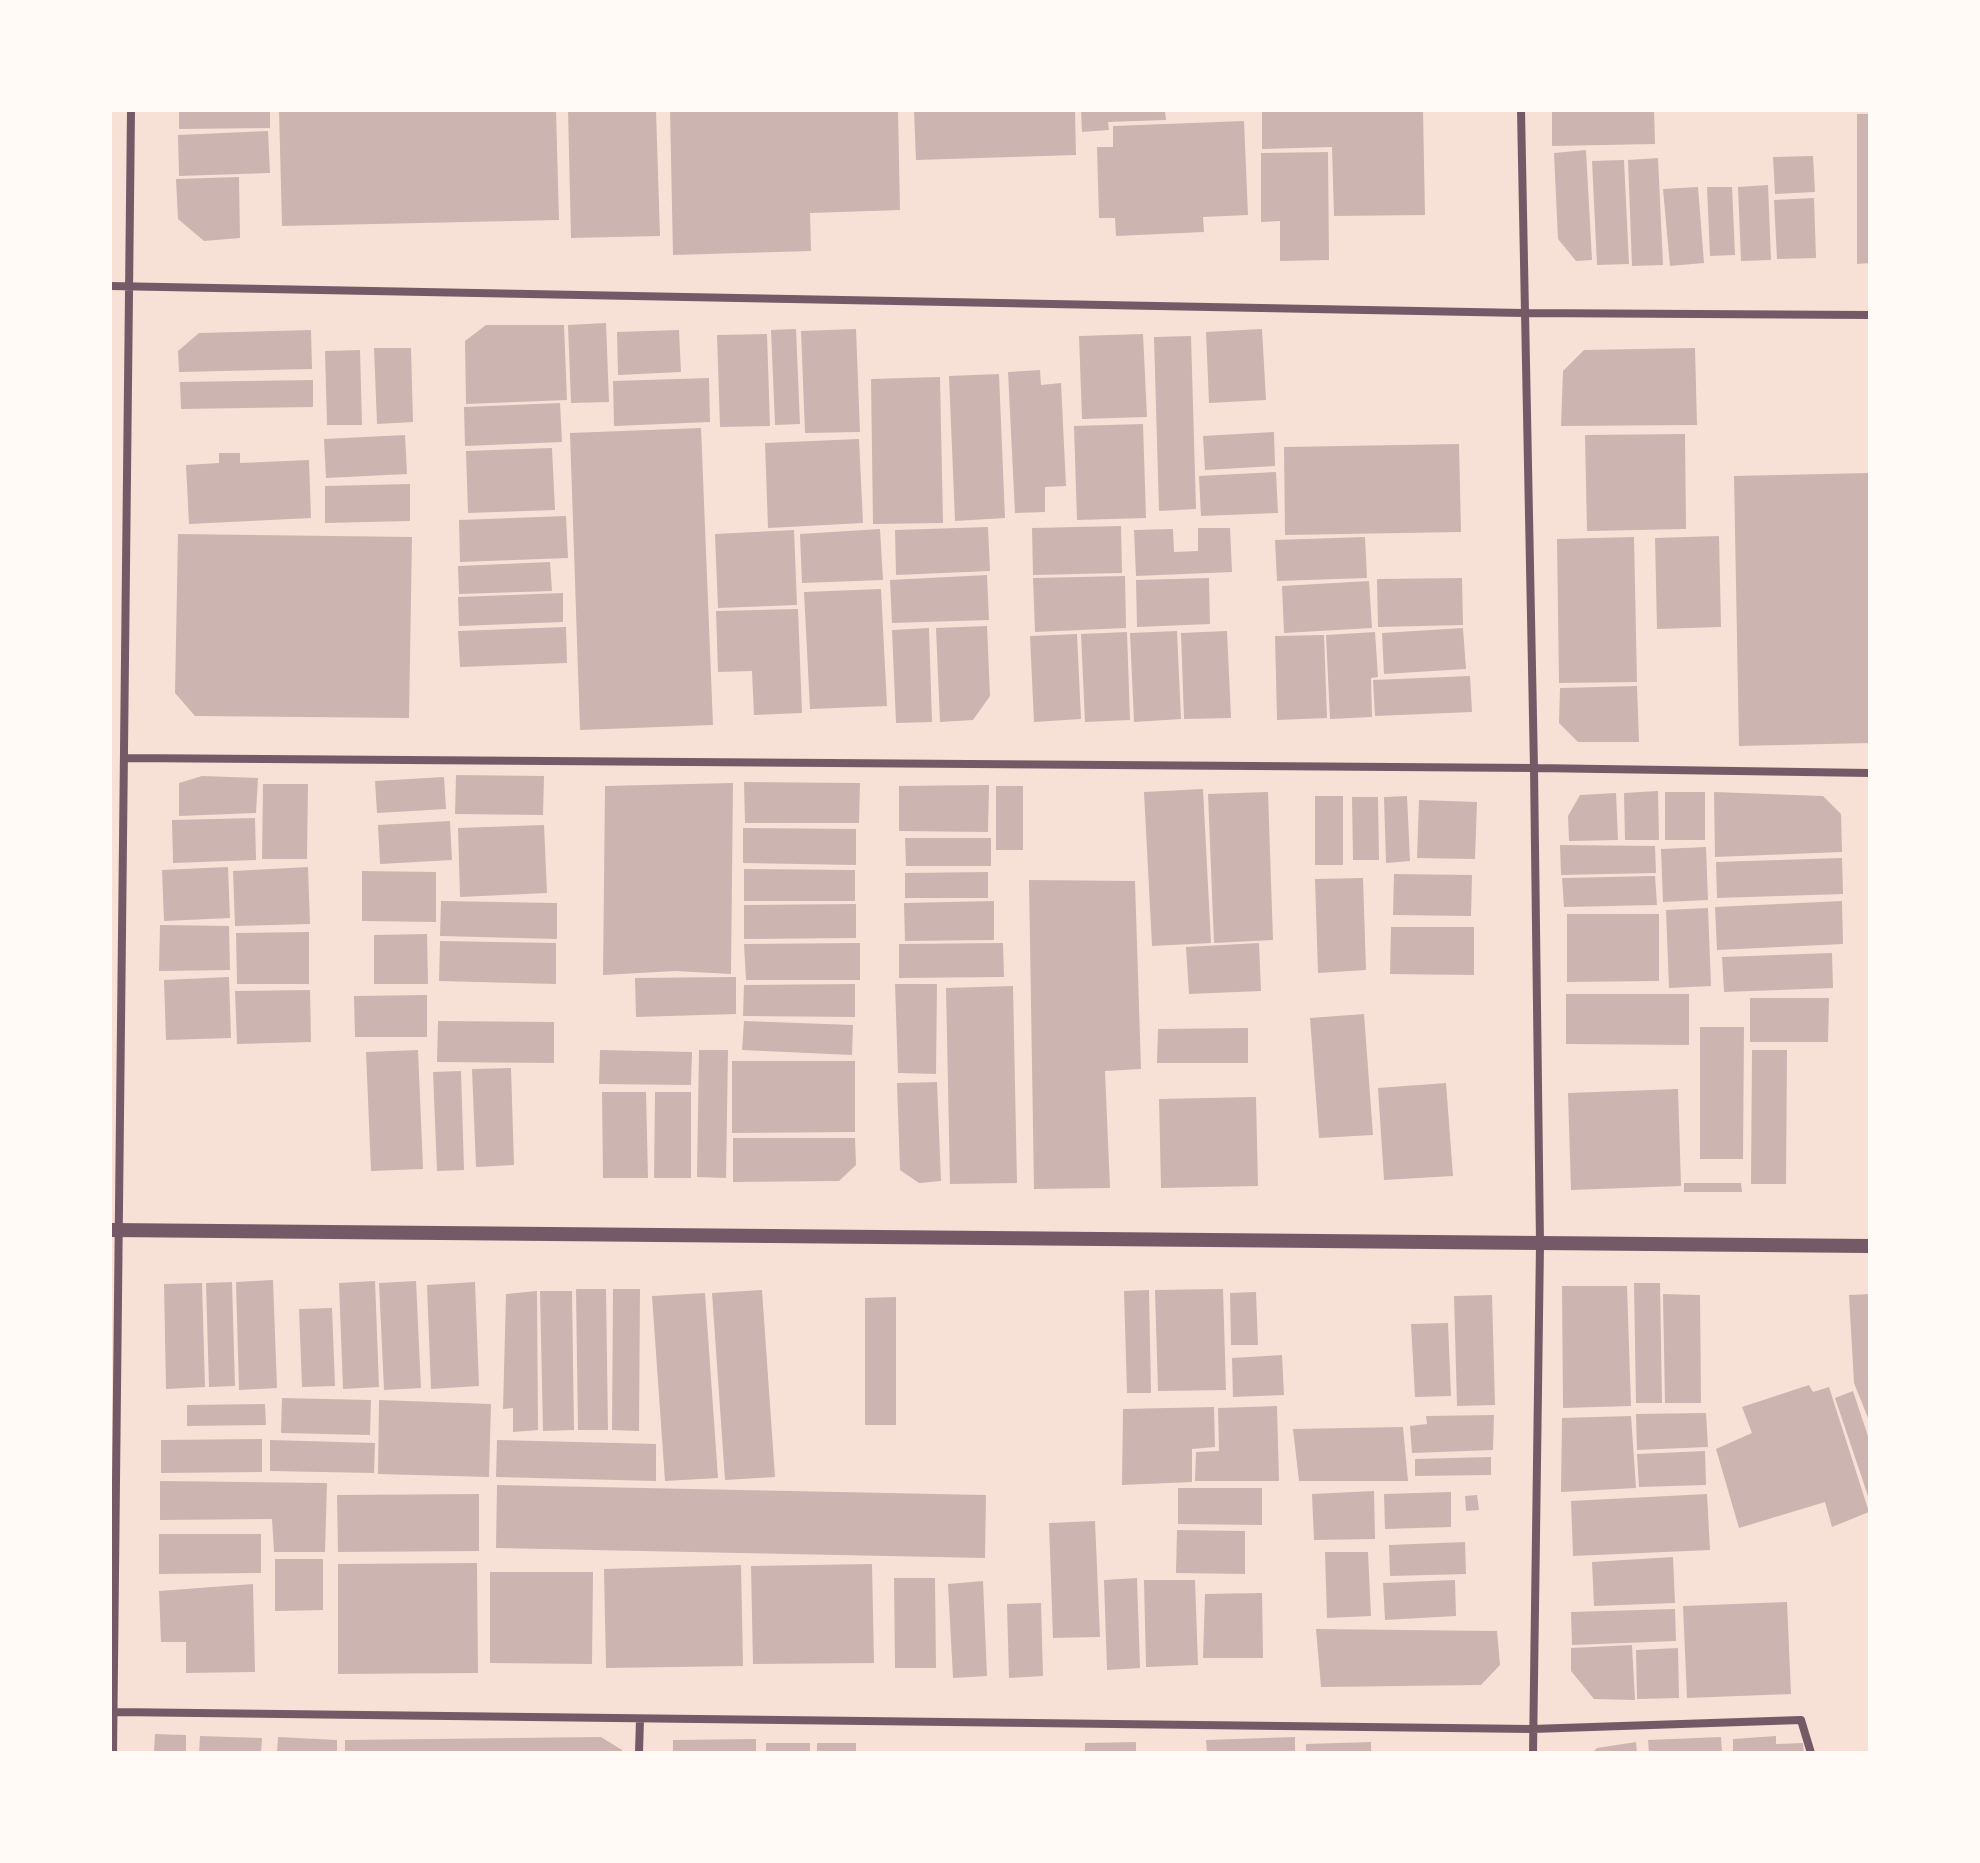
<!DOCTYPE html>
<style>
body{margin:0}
#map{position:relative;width:1980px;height:1863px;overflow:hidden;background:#f7e1d7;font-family:"Fira Sans Condensed",sans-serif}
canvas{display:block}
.frame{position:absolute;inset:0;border:112px solid #fffaf5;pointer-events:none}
</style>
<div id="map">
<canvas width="1980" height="1863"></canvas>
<div class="frame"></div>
</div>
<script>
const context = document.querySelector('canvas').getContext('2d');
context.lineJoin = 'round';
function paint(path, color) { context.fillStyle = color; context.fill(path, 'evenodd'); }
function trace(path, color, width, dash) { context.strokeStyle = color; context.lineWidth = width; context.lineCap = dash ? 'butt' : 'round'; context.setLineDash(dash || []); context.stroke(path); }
paint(new Path2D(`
 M179,110H270V128L179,129Z
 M279,110H556L559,220L282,226Z
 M568,110H656L660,236L571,238Z
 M670,110H898L900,210L810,213L811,251L673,255Z
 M914,110H1075L1076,155L916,160Z
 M1081,110H1165L1166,120L1108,122L1109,130L1082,132Z
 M1262,110H1423L1425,215L1334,216L1332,147L1262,149Z
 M1552,110H1654L1655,144L1552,146Z
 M1857,114H1870V263L1857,264Z
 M1244,121L1248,215L1203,217L1204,232L1116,236L1115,218H1099L1097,147H1113V126Z
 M268,131L270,173L179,176L178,135Z
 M1586,150L1592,260L1576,261L1558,239L1554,153Z
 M1328,152L1329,260L1280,261V221L1261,222V153Z
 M1813,156L1815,192L1775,194L1773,157Z
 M1658,158L1663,265L1632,266L1628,160Z
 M1624,160L1629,264L1597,265L1592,161Z
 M239,177L240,238L204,241L178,219L176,179Z
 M1768,185L1771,260L1741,261L1738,187Z
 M1698,187L1704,263L1670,266L1663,189Z
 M1707,187H1732L1735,255L1710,256Z
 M1814,198L1816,258L1777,259L1774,200Z
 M606,323L609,402L571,403L568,325Z
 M486,325H564L567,400L466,404L465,341Z
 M796,329L800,424L775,425L771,330Z
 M856,329L860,432L805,433L801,331Z
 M1262,329L1266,400L1209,403L1206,332Z
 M311,330L312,369L179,372L178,351L199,333Z
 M679,330L681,372L618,375L617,332Z
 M767,334L770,426L720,427L717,335Z
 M1143,334L1147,417L1082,419L1079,336Z
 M1191,336L1196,509L1159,511L1154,337Z
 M374,348H411L413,422L377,424Z
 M1695,348L1697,425L1561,426L1563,371L1584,350Z
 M360,350L362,425H327L325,351Z
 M1040,370L1041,385L1061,383L1066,486L1045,487V512L1015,513L1008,372Z
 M999,374L1005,518L955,521L949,376Z
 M940,377L943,523L873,524L871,379Z
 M709,378L710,422L614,426L613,381Z
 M313,380V407L181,409L180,382Z
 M560,403L562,442L465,446L464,407Z
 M1143,424L1146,518L1077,520L1074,426Z
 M701,428L713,725L580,730L570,433Z
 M1274,432L1275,466L1205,470L1203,436Z
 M1685,434L1686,529L1587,531L1585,435Z
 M405,435L407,474L326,478L324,439Z
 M859,439L863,523L768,528L765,443Z
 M1459,444L1461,532L1285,535L1284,447Z
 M552,448L555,510L468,513L466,451Z
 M219,453H240V463L309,460L311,518L189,524L186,465L219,463Z
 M1276,472L1278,513L1201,516L1199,476Z
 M1870,473V743L1739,746L1734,476Z
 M410,484V521L325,523V486Z
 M566,516L568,558L460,562L459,520Z
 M1121,526L1122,573L1033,575L1032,528Z
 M988,527L990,571L896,575L895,530Z
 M1198,528H1230L1232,572L1136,576L1134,530L1173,529L1174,552L1198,551Z
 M880,529L883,580L802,583L800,534Z
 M794,530L797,605L718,608L715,534Z
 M178,534L412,537L409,718L195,716L175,693Z
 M1719,536L1721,627L1657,629L1655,538Z
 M1365,537L1367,578L1277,581L1275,540Z
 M1634,537L1637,682L1559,683L1557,539Z
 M550,562L552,591L459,594L458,566Z
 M987,575L989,620L892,623L890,580Z
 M1125,576L1126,628L1035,632L1033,578Z
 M1209,578L1210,624L1137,627L1136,580Z
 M1462,578L1463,625L1378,627L1377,579Z
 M1369,581L1372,628L1284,633L1282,586Z
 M881,589L887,706L810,709L804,592Z
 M563,593V622L459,626L458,597Z
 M798,609L802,713L754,715L752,671L718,672L716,611Z
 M987,626L990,696L973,720L940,722L936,628Z
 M566,627L567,663L460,667L458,631Z
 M929,628L932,722L896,723L892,630Z
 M1463,628L1466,669L1384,674L1382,633Z
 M1177,631L1181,719L1134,722L1130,633Z
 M1227,631L1231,718L1184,719L1181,633Z
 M1127,632L1130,720L1085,722L1081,634Z
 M1375,632L1378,677L1371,678L1372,717L1330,719L1326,635Z
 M1077,634L1081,719L1034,722L1030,636Z
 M1324,635L1327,718L1277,720L1275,636Z
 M1470,676L1472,712L1375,716L1373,680Z
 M1637,686L1639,742H1578L1559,723L1560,688Z
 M456,775L544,776L543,815L455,814Z
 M202,776L258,778L256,813L179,816V783Z
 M444,777L446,809L377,813L375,781Z
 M744,782L860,783L859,823H745Z
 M733,783L731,974L675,971L603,975L605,786Z
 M263,784H308L307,859H262Z
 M989,785L988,832L899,831V786Z
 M996,786H1023V850H996Z
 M1203,789L1211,943L1152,946L1144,792Z
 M1658,791L1659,840H1625L1624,793Z
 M1268,792L1273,940L1214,943L1208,794Z
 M1665,792H1705V840H1665Z
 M1714,792L1823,796L1841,814L1842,852L1715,857Z
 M1616,793L1618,840L1569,841L1568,816L1580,795Z
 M1315,796H1343V865H1315Z
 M1407,796L1410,861L1386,863L1384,797Z
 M1352,797H1378L1379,860H1353Z
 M1419,800L1477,802L1475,859L1417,858Z
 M255,818L256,860L173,863L172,820Z
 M450,821L452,860L380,864L378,825Z
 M544,825L547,893L460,897L458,828Z
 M743,828L856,829V865L743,863Z
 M905,838H991V866H906Z
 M1560,845L1655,846L1656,873L1561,875Z
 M1706,847L1708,900L1663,902L1661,849Z
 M1842,858L1843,894L1717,898L1716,862Z
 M228,867L230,918L164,921L162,870Z
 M308,867L310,924L235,926L233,871Z
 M744,869L855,870V901H744Z
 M362,871L436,872V922L362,921Z
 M988,872V898H905V873Z
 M1394,874L1472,875L1471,916L1393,915Z
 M1655,876L1657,905L1564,907L1562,878Z
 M1363,878L1366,970L1318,973L1315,879Z
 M1029,880L1135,881L1141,1069L1105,1071L1110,1188L1034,1189Z
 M441,901L557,903V939L440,936Z
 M994,901V940L905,941L904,903Z
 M1842,901L1843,944L1717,950L1715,907Z
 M856,904V938L744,939V905Z
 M1708,908L1711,986L1669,988L1666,910Z
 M1567,914H1659V981L1567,982Z
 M160,925L229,926L230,970L159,971Z
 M1391,927H1474V975L1390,974Z
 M309,932V984H237L236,933Z
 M427,934L428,984H374V935Z
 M440,941L556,943V984L439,981Z
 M860,943V980H746L744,944Z
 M1003,943L1004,977L899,978V944Z
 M1259,943L1261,991L1189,994L1186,947Z
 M1832,953L1833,988L1724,992L1722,957Z
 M229,977L231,1038L166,1040L164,980Z
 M736,977V1014L636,1017L635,978Z
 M855,984V1017L743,1016L744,985Z
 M895,984H937L936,1074L898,1073Z
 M1013,986L1017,1183L950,1184L946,988Z
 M310,990L311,1042L237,1044L235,991Z
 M1566,994H1689V1045L1566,1044Z
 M427,995V1037H355L354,996Z
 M1750,998H1829L1828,1042H1750Z
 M1364,1014L1373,1135L1319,1138L1310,1018Z
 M438,1021L554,1022V1063L437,1062Z
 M744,1021L853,1025L852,1055L742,1050Z
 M1700,1027H1744L1743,1159H1700Z
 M1248,1028V1063H1157L1158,1029Z
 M418,1050L423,1169L371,1171L366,1052Z
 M600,1050L692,1052L691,1085L599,1084Z
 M699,1050H728L726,1178L697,1177Z
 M1752,1050H1787L1786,1184H1751Z
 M732,1061H855V1132L732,1133Z
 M511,1068L514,1165L476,1167L472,1069Z
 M461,1071L464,1170L437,1171L433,1072Z
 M937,1082L941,1181L919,1183L900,1170L897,1083Z
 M1446,1083L1453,1176L1384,1180L1378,1088Z
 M1678,1089L1681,1186L1571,1190L1568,1093Z
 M602,1092H646L648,1178H603Z
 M655,1092H691V1178H654Z
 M1256,1097L1258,1186L1161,1188L1159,1099Z
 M733,1138H855L856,1165L839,1181L733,1182Z
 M1684,1183H1741L1742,1192H1684Z
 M273,1280L277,1388L239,1390L236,1282Z
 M375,1281L379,1387L343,1389L339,1283Z
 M416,1281L421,1388L384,1390L379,1283Z
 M232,1282L235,1386L209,1387L206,1283Z
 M475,1282L479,1386L431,1389L427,1285Z
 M202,1283L205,1387L166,1389L164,1284Z
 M1634,1283H1660L1662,1403H1636Z
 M1562,1286H1627L1631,1406L1563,1408Z
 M576,1289H606L608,1430H578Z
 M613,1289H640L639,1431L612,1430Z
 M1223,1289L1226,1390L1158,1391L1155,1290Z
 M762,1290L775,1477L725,1480L712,1293Z
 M1149,1290L1151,1393H1127L1124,1291Z
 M537,1291L538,1430L513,1432V1408L503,1409L506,1294Z
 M540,1291H572L574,1430L543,1431Z
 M1256,1292L1258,1345H1231L1230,1293Z
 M705,1293L718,1478L665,1481L652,1296Z
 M1663,1294L1700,1295L1701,1403H1665Z
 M1870,1294V1423L1854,1383L1849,1295Z
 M1492,1295L1495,1405L1457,1406L1454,1296Z
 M896,1297V1425H865V1298Z
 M332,1308L335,1386L302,1387L299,1309Z
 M1448,1323L1451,1396L1415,1397L1411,1324Z
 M1282,1355L1284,1395L1233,1397L1232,1358Z
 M1809,1385L1813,1392L1829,1387L1869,1512L1832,1527L1825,1502L1739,1528L1716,1449L1752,1433L1742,1407Z
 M1853,1391L1870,1442L1869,1499L1835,1398Z
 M282,1398L371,1400L370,1435L281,1433Z
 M379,1400L491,1404L489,1477L378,1474Z
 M265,1404L266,1425L187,1426V1405Z
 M1277,1406L1279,1481H1195L1196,1452L1219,1451L1218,1408Z
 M1214,1407L1215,1447L1192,1449V1482L1122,1485L1123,1409Z
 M1706,1413L1708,1447L1637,1450L1636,1414Z
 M1494,1415L1493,1450L1412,1453L1410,1426L1427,1424L1426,1416Z
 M1631,1416L1636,1488L1561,1492L1562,1418Z
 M1403,1427L1408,1481H1299L1293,1429Z
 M262,1439V1472L161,1473V1440Z
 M270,1440L375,1443L374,1473L270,1471Z
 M497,1440L656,1444V1481L496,1477Z
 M1705,1451L1706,1485L1639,1487L1637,1454Z
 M1491,1457V1475L1415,1476V1459Z
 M160,1481L327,1483L325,1552H274L272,1519L160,1520Z
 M497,1485L986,1495L985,1558L496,1548Z
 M1178,1488H1262V1525L1178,1524Z
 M1374,1491L1375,1539L1314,1540L1312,1494Z
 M1451,1492V1527L1385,1529L1384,1494Z
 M479,1494V1551L338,1552L337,1495Z
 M1707,1494L1710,1550L1573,1556L1571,1501Z
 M1477,1495L1479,1510L1466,1511L1465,1496Z
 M1095,1521L1100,1637L1053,1638L1049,1523Z
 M1177,1530L1245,1531V1574L1176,1573Z
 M159,1534H261V1573L159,1574Z
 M1465,1542L1466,1574L1390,1576L1389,1545Z
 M1325,1552H1368L1371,1616L1327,1618Z
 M1673,1557L1675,1603L1594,1606L1592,1562Z
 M275,1559H323V1610L275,1611Z
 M477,1563L478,1673L338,1674V1564Z
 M872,1564L874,1663L753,1664L751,1566Z
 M741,1565L743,1666L606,1668L604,1569Z
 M490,1572H593L592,1664L490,1663Z
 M894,1578H935L936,1668H895Z
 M1137,1578L1140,1668L1107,1670L1104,1580Z
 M1144,1580H1195L1198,1665L1146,1667Z
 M1455,1580L1456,1616L1385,1620L1383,1583Z
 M983,1581L987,1676L953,1678L948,1584Z
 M253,1584L255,1672L186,1673V1642H161L159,1591Z
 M1262,1593L1263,1658H1203L1205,1594Z
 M1787,1602L1791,1694L1687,1698L1683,1606Z
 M1041,1603L1043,1676L1009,1678L1007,1604Z
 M1675,1609L1676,1641L1572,1645L1571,1612Z
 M1316,1629L1497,1631L1500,1665L1481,1685L1321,1687Z
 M1632,1645L1635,1700L1594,1699L1571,1671V1648Z
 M1678,1648L1679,1698L1637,1699L1636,1650Z
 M155,1734L186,1735V1753H154Z
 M200,1736L262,1738L261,1753H199Z
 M1776,1736V1744L1803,1743L1804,1753H1733V1739Z
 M278,1737L337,1740V1753H277Z
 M601,1737L622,1750V1753H345V1740Z
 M1295,1737V1753H1207L1206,1740Z
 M1721,1737L1722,1753H1649L1648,1740Z
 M756,1739V1753H673V1740Z
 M1136,1742V1753H1085V1743Z
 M1371,1742V1753H1306V1744Z
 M1636,1742L1637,1753H1592L1597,1748Z
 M766,1743H810V1753H766Z
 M817,1743H856V1753H817Z`), '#ccb4b1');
trace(new Path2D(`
 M1521,110L1534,768L1540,1244L1533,1753
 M110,286L1523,313L1870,315
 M124,758L1534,768L1870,773
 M114,1712L1532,1729L1801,1720L1811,1753
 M113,1753L131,110
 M639,1753L640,1719`), '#755966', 8);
trace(new Path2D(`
 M110,1230L1870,1246`), '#755966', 14);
</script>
